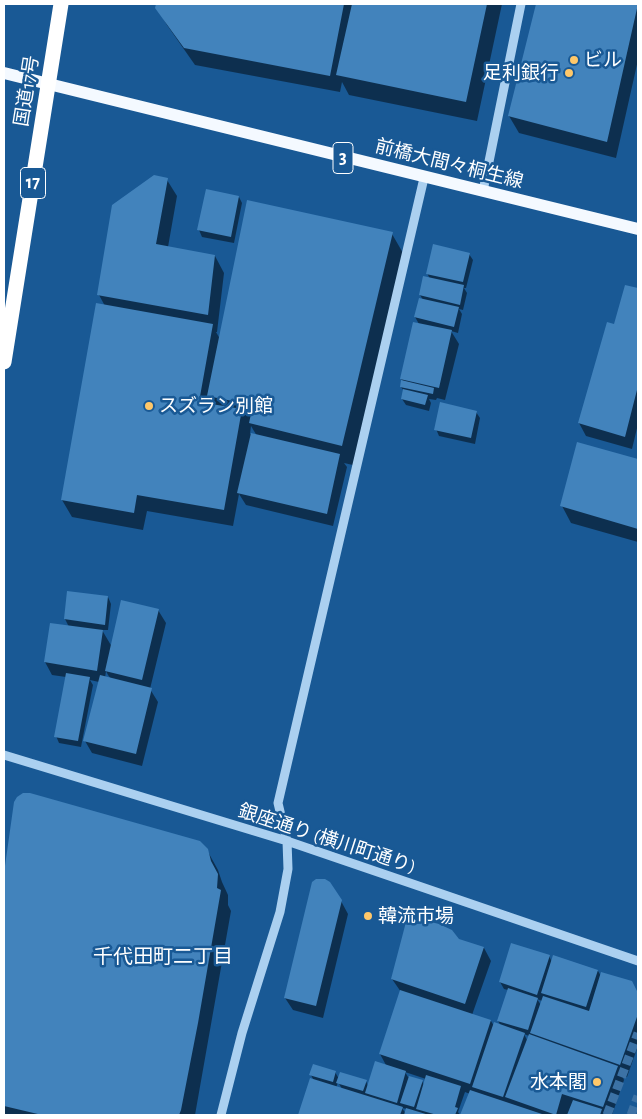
<!DOCTYPE html>
<meta charset="utf-8">
<style>
body{margin:0}
#map{position:relative;width:642px;height:1119px;overflow:hidden;background:#195995;font-family:"Alegreya Sans",sans-serif}
canvas{display:block}
.frame{position:absolute;inset:0;border:5px solid #fff;pointer-events:none}
</style>
<div id="map">
<canvas width="642" height="1119"></canvas>
<div class="frame"></div>
</div>
<script>
const context = document.querySelector('canvas').getContext('2d');
context.lineJoin = 'round';
function paint(path, color) { context.fillStyle = color; context.fill(path, 'evenodd'); }
function trace(path, color, width, dash) { context.strokeStyle = color; context.lineWidth = width; context.lineCap = dash ? 'butt' : 'round'; context.setLineDash(dash || []); context.stroke(path); }
function drawText(font, color, halo, rows, align = 'center') {
  context.font = font + ' "Alegreya Sans","Noto Sans JP",sans-serif'; context.lineWidth = 5; context.setLineDash([]); context.textBaseline = 'middle'; context.strokeStyle = halo; context.fillStyle = color; for (const [text, x, y, turn = 0] of rows) {
    context.save(); context.translate(x, y); context.rotate((+turn || 0) * Math.PI / 180); context.textAlign = isNaN(turn) ? turn : align; if (halo) context.strokeText(text, 0, 0); context.fillText(text, 0, 0); context.restore();
  }
}
paint(new Path2D(`
 M157,4H502L477,121L349,95L342,82L340,92L195,65L167,25L157,8Z
 M537,4H638V60L616,158L519,133L509,116Z
 M167,180L177,196L168,247L215,256L224,273L217,332H216L220,339L392,234L403,253L353,465L344,463L347,467L333,526L246,505L239,494L233,526L147,511L143,530L72,517L62,500L105,306L99,295ZM251,426L257,436L250,434Z
 M239,197L242,203L234,243L202,237L199,230Z
 M469,254L473,260L466,288H464L467,293L463,310L459,309L462,314L458,333L451,331L459,344L445,400L437,398L436,400L429,399L431,403L429,411L406,405L402,399L404,391L401,387L403,381L401,379L419,324L415,317L423,300L420,295L430,279L427,273Z
 M626,287L638,290V424L632,449L586,436L579,423L615,326Z
 M476,412L480,418L475,444L439,436L436,429Z
 M578,443L638,461V542L571,523L562,506Z
 M108,597L111,604L108,630H102L112,647L158,610L166,623L150,689L158,702L142,766L92,753L85,741L99,682L90,680L93,685L81,747L59,743L56,736L66,677L52,675L45,662L69,627L65,619ZM106,671L108,675L111,679L105,678Z
 M16,803L207,850L218,870L222,882L228,895V905L231,911L195,1115H4V881Z
 M341,901L348,914L323,1018L293,1010L285,998Z
 M458,940L484,948L491,961L472,1015L491,1021L494,1026H501L498,1021L508,990L504,989L500,982L549,956L552,962L553,957L598,971L601,976L631,982L638,994V1046L627,1077L622,1075L624,1080L612,1115H461L470,1094L465,1092L458,1112L460,1115H300L311,1080L314,1081L311,1075L335,1072L339,1079L366,1081L368,1086L387,1067L380,1054L401,992L392,979ZM537,999L542,1001L541,1005ZM524,1034L529,1036L527,1040ZM405,1072L426,1079L424,1085L422,1081L408,1077ZM338,1082L342,1089L336,1088ZM402,1108L407,1109L406,1114Z`), '#0007');
paint(new Path2D(`
 M156,4H344L330,76L184,48L155,8Z
 M352,4H487L466,102L336,75Z
 M536,4H638L607,142L508,116Z
 M154,175L168,178L156,244L215,255L208,315L97,295L112,205Z
 M206,189L239,196L231,237L197,230Z
 M247,200L393,232L342,446L249,423L253,405L207,396Z
 M433,244L470,253L463,282L426,274Z
 M423,276L464,285L460,305L419,295Z
 M625,285L638,288V386L625,437L578,423L607,322L614,324Z
 M419,298L459,307L454,327L414,317Z
 M96,303L213,324L199,402L242,409L224,510L137,495L134,513L61,500Z
 M413,322L452,330L439,388L400,379Z
 M401,380L434,388L433,394L400,387Z
 M403,389L428,395L425,405L401,399Z
 M440,402L477,411L471,438L434,430Z
 M251,433L340,454L327,514L237,493Z
 M577,442L638,459V529L560,506Z
 M67,591L108,596L105,625L64,619Z
 M121,600L159,609L142,680L105,671Z
 M50,623L103,630L97,671L44,662Z
 M66,673L90,677L78,741L54,737Z
 M100,675L152,688L136,754L83,741Z
 M23,793H30L200,841L208,849L211,861L218,874L217,888L221,890L198,1023L181,1110L179,1115H42L4,1106V873L14,802L17,797Z
 M316,879H325L330,882L342,900L316,1006L284,998L312,882Z
 M406,922L416,924L431,922L439,924L452,930L459,939L484,947L465,1004L391,979Z
 M511,943L550,955L537,995L499,982Z
 M553,955L598,970L586,1007L541,993Z
 M601,972L632,981L638,993V1014L620,1065L530,1033L543,996L589,1011Z
 M508,988L538,998L528,1030L497,1021Z
 M400,990L491,1020L470,1084L379,1054Z
 M494,1022L525,1033L503,1097L472,1087Z
 M529,1034L618,1066L603,1107L562,1094L556,1115L505,1097Z
 M375,1061L406,1071L397,1103L365,1093Z
 M313,1064L336,1071L333,1082L309,1075Z
 M340,1072L367,1080L363,1091L336,1083Z
 M426,1075L461,1086L455,1107L458,1108L455,1115H437L416,1109Z
 M409,1076L423,1080L414,1107L400,1103Z
 M310,1078L403,1107L400,1115H298Z
 M470,1090L545,1115H460Z
 M573,1100L602,1109L600,1115H567Z
 M406,1108L429,1115H404Z`), '#4283bc');
trace(new Path2D(`
 M607,1115L638,1033
 M631,1115L638,1096`), '#3c72a5', 9, [9, 4.5]);
trace(new Path2D(`
 M483,191L521,4
 M4,755L287,841L638,961
 M221,1115L242,1033L280,912L288,869L287,841L278,803L424,178`), '#abd0f0', 9);
trace(new Path2D(`
 M4,73L638,229`), '#f4f9ff', 12);
trace(new Path2D(`
 M4,362L61,4`), '#fff', 15);
for (const [x, y, r, color] of [
 [574,60,5,"#ffc86a"],
 [569,73,5,"#ffc86a"],
 [149,406,5,"#ffc86a"],
 [368,916,5,"#ffc86a"],
 [597,1082,5,"#ffc86a"]
]) { const dot = new Path2D(); dot.arc(x, y, r, 0, 2 * Math.PI); context.fillStyle = color; context.fill(dot); trace(dot, '#195995', 2); }
for (const [x, y, w] of [
 [343,158,20],
 [33,183,25]
]) { const box = new Path2D(); box.roundRect(x - w / 2, y - 15.5, w, 31, 4); context.fillStyle = '#195995'; context.fill(box); trace(box, '#fff', 1); }
drawText('bold 18px', '#fff', null, [
 ["3",343,158],
 ["17",33,183]
]);
drawText('19px', '#fff', '#195995', [
 ["ビル",584,60],
 ["足利銀行",559,73,"right"],
 ["スズラン別館",159,406],
 ["韓流市場",378,916],
 ["水本閣",587,1082,"right"]
], 'left');
drawText('19px', '#fff', '#195995', [
 ["国道17号",27,91,-81],
 ["前橋大間々桐生線",449,164,14],
 ["銀座通り (横川町通り)",327,839,18]
]);
drawText('20px', '#fff', '#195995', [
 ["千代田町二丁目",163,957]
]);
</script>
